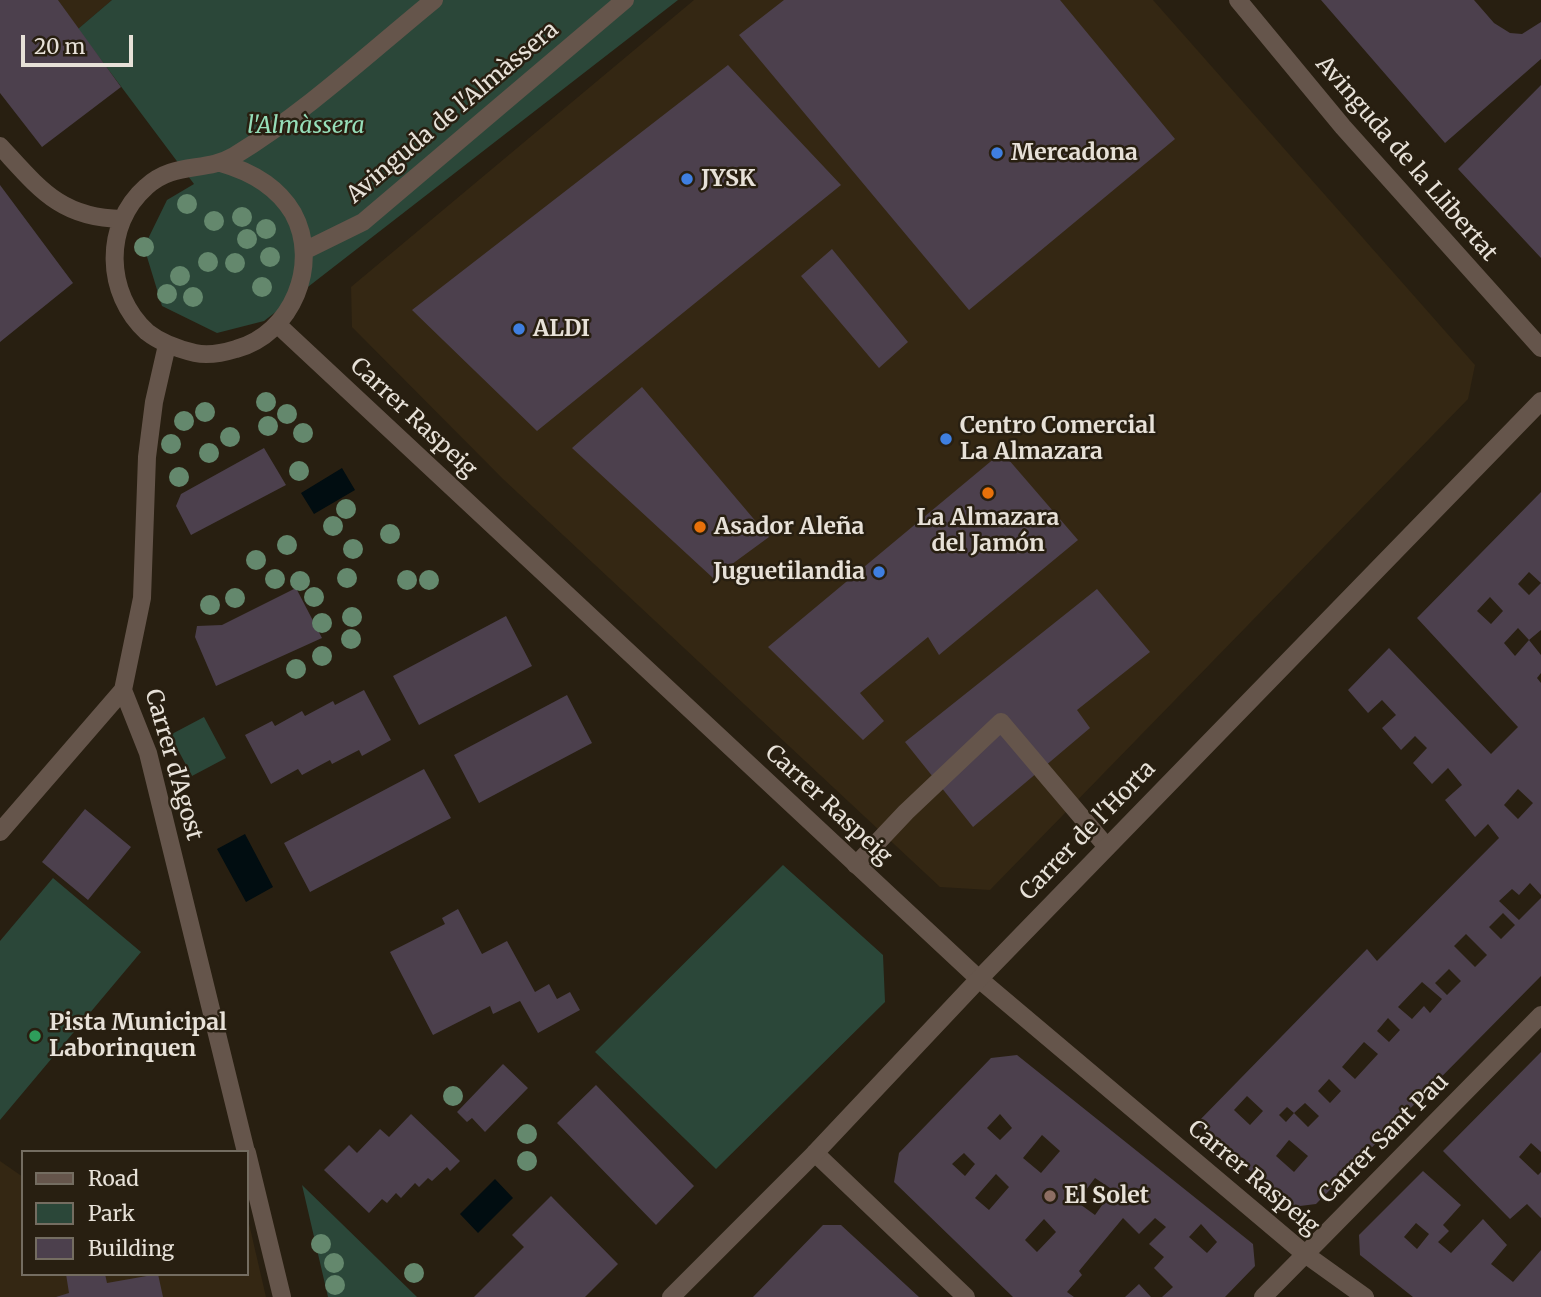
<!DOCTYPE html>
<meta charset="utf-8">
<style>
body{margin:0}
#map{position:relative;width:1541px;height:1297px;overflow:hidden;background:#281f11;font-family:Merriweather,serif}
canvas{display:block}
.legend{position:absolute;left:21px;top:1150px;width:228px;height:126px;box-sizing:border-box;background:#281f11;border:2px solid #746d61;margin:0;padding:9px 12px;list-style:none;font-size:21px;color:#e7e1d8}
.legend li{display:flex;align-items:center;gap:14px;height:35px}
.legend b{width:35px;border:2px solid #746d61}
.scale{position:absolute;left:21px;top:35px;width:112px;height:32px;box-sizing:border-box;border:4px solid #e7e1d8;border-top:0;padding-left:9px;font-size:21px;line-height:24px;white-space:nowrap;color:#e7e1d8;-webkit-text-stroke:5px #281f11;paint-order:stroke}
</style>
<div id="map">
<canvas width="1541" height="1297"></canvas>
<ul class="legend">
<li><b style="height:9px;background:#65554b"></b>Road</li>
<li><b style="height:19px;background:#2b4739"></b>Park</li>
<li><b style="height:19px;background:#4c404d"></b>Building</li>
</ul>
<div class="scale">20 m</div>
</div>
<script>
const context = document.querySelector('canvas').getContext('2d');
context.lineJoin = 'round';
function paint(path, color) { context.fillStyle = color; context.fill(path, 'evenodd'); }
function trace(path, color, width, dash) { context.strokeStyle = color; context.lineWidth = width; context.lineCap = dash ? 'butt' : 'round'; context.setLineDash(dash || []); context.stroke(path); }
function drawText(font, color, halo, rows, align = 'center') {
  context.font = font + ' Merriweather,serif'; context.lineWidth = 5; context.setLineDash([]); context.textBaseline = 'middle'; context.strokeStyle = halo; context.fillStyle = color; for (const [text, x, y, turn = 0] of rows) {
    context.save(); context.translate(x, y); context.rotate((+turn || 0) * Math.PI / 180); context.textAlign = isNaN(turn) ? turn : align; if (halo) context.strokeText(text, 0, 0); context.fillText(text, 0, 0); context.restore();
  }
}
paint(new Path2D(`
 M58,0H112L78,29Z
 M694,0H1153L1475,365L1468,399L990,890L940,887L503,479L352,327L351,287Z
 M0,1161L23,1177V1274H247V1215L266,1297H0Z`), '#342713');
paint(new Path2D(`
 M112,0H678L264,321L217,333L162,306L144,247L167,200L194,184L78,29Z
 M204,717L226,758L192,776L170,735Z
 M783,865L883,955L885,1002L716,1169L595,1052Z
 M53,878L141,952L0,1120V941Z
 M302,1185L417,1297H328Z`), '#2b4739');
paint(new Path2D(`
 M342,468L355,490L314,514L301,493Z
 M245,834L273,887L246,902L217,849Z
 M495,1179L513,1198L478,1233L460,1214Z`), '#010d11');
paint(new Path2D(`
 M0,0H58L121,87L42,147L0,93Z
 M784,0H1060L1175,139L969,310L739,35Z
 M1321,0H1474L1494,23L1510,33L1522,34L1541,22V59L1445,143Z
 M728,65L841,185L537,431L412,310Z
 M1541,85V258L1458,169Z
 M0,185L73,283L0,342Z
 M832,249L908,342L879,368L801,276Z
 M642,387L769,537L713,578L572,448Z
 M264,448L286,485L191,535L176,506L181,494Z
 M1002,452L1078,540L939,655L928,637L860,693L884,721L863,740L768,647Z
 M1541,492V583L1529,572L1518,584L1529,595L1541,583V630L1529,640L1518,628L1504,643L1515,656L1529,640L1541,655V673L1537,678L1541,683V895L1530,883L1519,895L1512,889L1499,901L1519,920L1541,898V976L1316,1204L1292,1207L1196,1124L1367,949L1377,961L1499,838L1488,824L1475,837L1445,800L1462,785L1448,768L1432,784L1413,763L1427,748L1415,736L1401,750L1382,728L1396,715L1382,700L1368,713L1348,690L1389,648L1491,754L1518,727L1417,618ZM1490,597L1503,611L1491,624L1477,611ZM1518,789L1533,803L1518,819L1504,805ZM1503,913L1515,925L1501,939L1489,927ZM1466,934L1487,955L1475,967L1454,946ZM1449,969L1461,981L1447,995L1435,983ZM1422,982L1442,999L1430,1013L1424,1006L1412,1019L1398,1007ZM1388,1018L1400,1030L1389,1042L1377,1031ZM1364,1042L1378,1054L1355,1079L1342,1067ZM1329,1079L1341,1091L1330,1103L1318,1091ZM1247,1096L1263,1111L1250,1125L1234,1110ZM1305,1103L1319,1116L1308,1127L1294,1113L1286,1122L1279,1115L1287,1107L1294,1113ZM1289,1140L1308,1156L1294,1172L1276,1156Z
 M296,588L322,638L216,686L195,637L197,626L222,625Z
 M1097,589L1150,652L1077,710L1090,728L973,827L905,742Z
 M506,616L532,666L419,725L393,676Z
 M364,690L391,740L362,756L359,750L332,764L330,760L302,775L298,769L271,784L245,735L272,721L275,726L302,711L305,716L333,701L335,705Z
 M567,695L592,743L479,803L454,755Z
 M424,769L451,818L310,892L284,843Z
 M85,809L131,847L88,900L42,862Z
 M458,909L482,954L507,941L535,992L549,984L557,999L570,992L580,1010L538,1033L520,1001L493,1014L490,1006L433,1035L390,952L445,924L442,918Z
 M1541,1052V1152L1531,1143L1519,1157L1538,1175L1541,1172V1218L1527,1204L1510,1219L1443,1151Z
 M1017,1055L1253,1244L1255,1266L1225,1297H1162L1173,1287L1154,1268L1164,1257L1149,1244L1166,1227L1155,1218L1139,1234L1123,1218L1079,1271L1082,1275L1067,1292L1074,1297H1013L894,1182L899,1153L991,1058ZM1000,1114L1012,1128L1000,1140L987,1128ZM1042,1135L1060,1151L1041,1173L1023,1158ZM964,1153L975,1164L965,1176L952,1164ZM996,1174L1009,1187L989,1210L975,1198ZM1095,1178L1113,1190L1095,1215L1077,1202ZM1044,1219L1056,1232L1037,1252L1025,1240ZM1201,1224L1217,1242L1207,1253L1189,1237Z
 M503,1064L528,1088L485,1132L472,1118L467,1122L457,1112Z
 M596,1085L694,1186L656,1225L557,1123Z
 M411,1114L460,1161L450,1171L447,1167L432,1181L428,1178L419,1187L415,1183L401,1198L396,1193L387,1203L382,1199L369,1213L324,1170L349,1145L357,1153L380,1129L389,1137Z
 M1423,1171L1461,1205L1443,1225L1449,1231L1438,1242L1451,1253L1483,1219L1507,1245L1491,1264L1513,1282L1541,1250V1297H1413L1360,1255L1359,1235ZM1416,1223L1429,1234L1417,1249L1404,1237Z
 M551,1196L618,1264L585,1297H474L524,1247L512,1235Z
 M823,1225H841L919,1297H753Z
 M66,1274H105L107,1283L158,1274L163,1297H56L69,1293Z
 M1139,1284L1151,1297H1125Z`), '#4c404d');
trace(new Path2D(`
 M856,865L906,812L1001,722L1107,847`), '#65554b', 18);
trace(new Path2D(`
 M1238,0L1343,127L1541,348
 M0,146C39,188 60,218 122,219
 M221,163C249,171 277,186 293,213C321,264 292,334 236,349C223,353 209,356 195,353C178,349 161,343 147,332C105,294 103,225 146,187C174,161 205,173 234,156C306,112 369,53 434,0
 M304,251L363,222L625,0
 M278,325L979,979L1305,1254L1365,1297
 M167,345L154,402L147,457L142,598L123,690L148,753L246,1152
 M0,832L123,690
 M247,1153L282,1297
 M815,1153L966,1297
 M1263,1297L1541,1015`), '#65554b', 18);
trace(new Path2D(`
 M671,1297L815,1153L979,979L1541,401`), '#65554b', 18);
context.fillStyle = '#64886d';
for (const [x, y] of [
 [187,204],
 [242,217],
 [214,221],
 [266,229],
 [247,239],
 [144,247],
 [270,257],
 [208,262],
 [235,263],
 [180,276],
 [262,287],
 [167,294],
 [193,297],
 [266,402],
 [205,412],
 [287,414],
 [184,421],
 [268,426],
 [303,433],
 [230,437],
 [171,444],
 [209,453],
 [299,471],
 [179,477],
 [346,509],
 [333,526],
 [390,534],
 [287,545],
 [353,549],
 [256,560],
 [347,578],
 [275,579],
 [407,580],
 [429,580],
 [300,581],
 [314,597],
 [235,598],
 [210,605],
 [352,617],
 [322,623],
 [351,639],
 [322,656],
 [296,669],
 [453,1096],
 [527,1134],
 [527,1161],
 [321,1244],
 [334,1263],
 [414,1273],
 [335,1285]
]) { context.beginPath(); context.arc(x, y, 10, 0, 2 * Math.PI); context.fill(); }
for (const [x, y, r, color] of [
 [997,153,7,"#3f7fe0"],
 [687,179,7,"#3f7fe0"],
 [519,329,7,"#3f7fe0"],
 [946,439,7,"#3f7fe0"],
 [988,493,7,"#e8710a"],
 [700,527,7,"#e8710a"],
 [879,572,7,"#3f7fe0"],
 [35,1036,7,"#2e9e5b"],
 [1050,1196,7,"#8d6e63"]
]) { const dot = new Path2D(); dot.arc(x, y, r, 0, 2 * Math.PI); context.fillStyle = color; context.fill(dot); trace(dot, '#281f11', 2.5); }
drawText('23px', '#e7e1d8', '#281f11', [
 ["Avinguda de l'Almàssera",453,113,-40],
 ["Avinguda de la Llibertat",1406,159,49],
 ["Carrer Raspeig",413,418,43],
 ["Carrer d'Agost",173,765,74],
 ["Carrer Raspeig",828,805,43],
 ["Carrer de l'Horta",1088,831,-46],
 ["Carrer Sant Pau",1384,1139,-45],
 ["Carrer Raspeig",1253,1178,40]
]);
drawText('italic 23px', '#96deb9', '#281f11', [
 ["l'Almàssera",306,126]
]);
drawText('bold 23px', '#e7e1d8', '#281f11', [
 ["Mercadona",1011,153],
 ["JYSK",701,179],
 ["ALDI",533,329],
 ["Centro Comercial",960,426],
 ["La Almazara",960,452],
 ["La Almazara",988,518,"center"],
 ["del Jamón",988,544,"center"],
 ["Asador Aleña",714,527],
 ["Juguetilandia",865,572,"right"],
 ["Pista Municipal",49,1023],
 ["Laborinquen",49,1049],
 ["El Solet",1064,1196]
], 'left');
</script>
